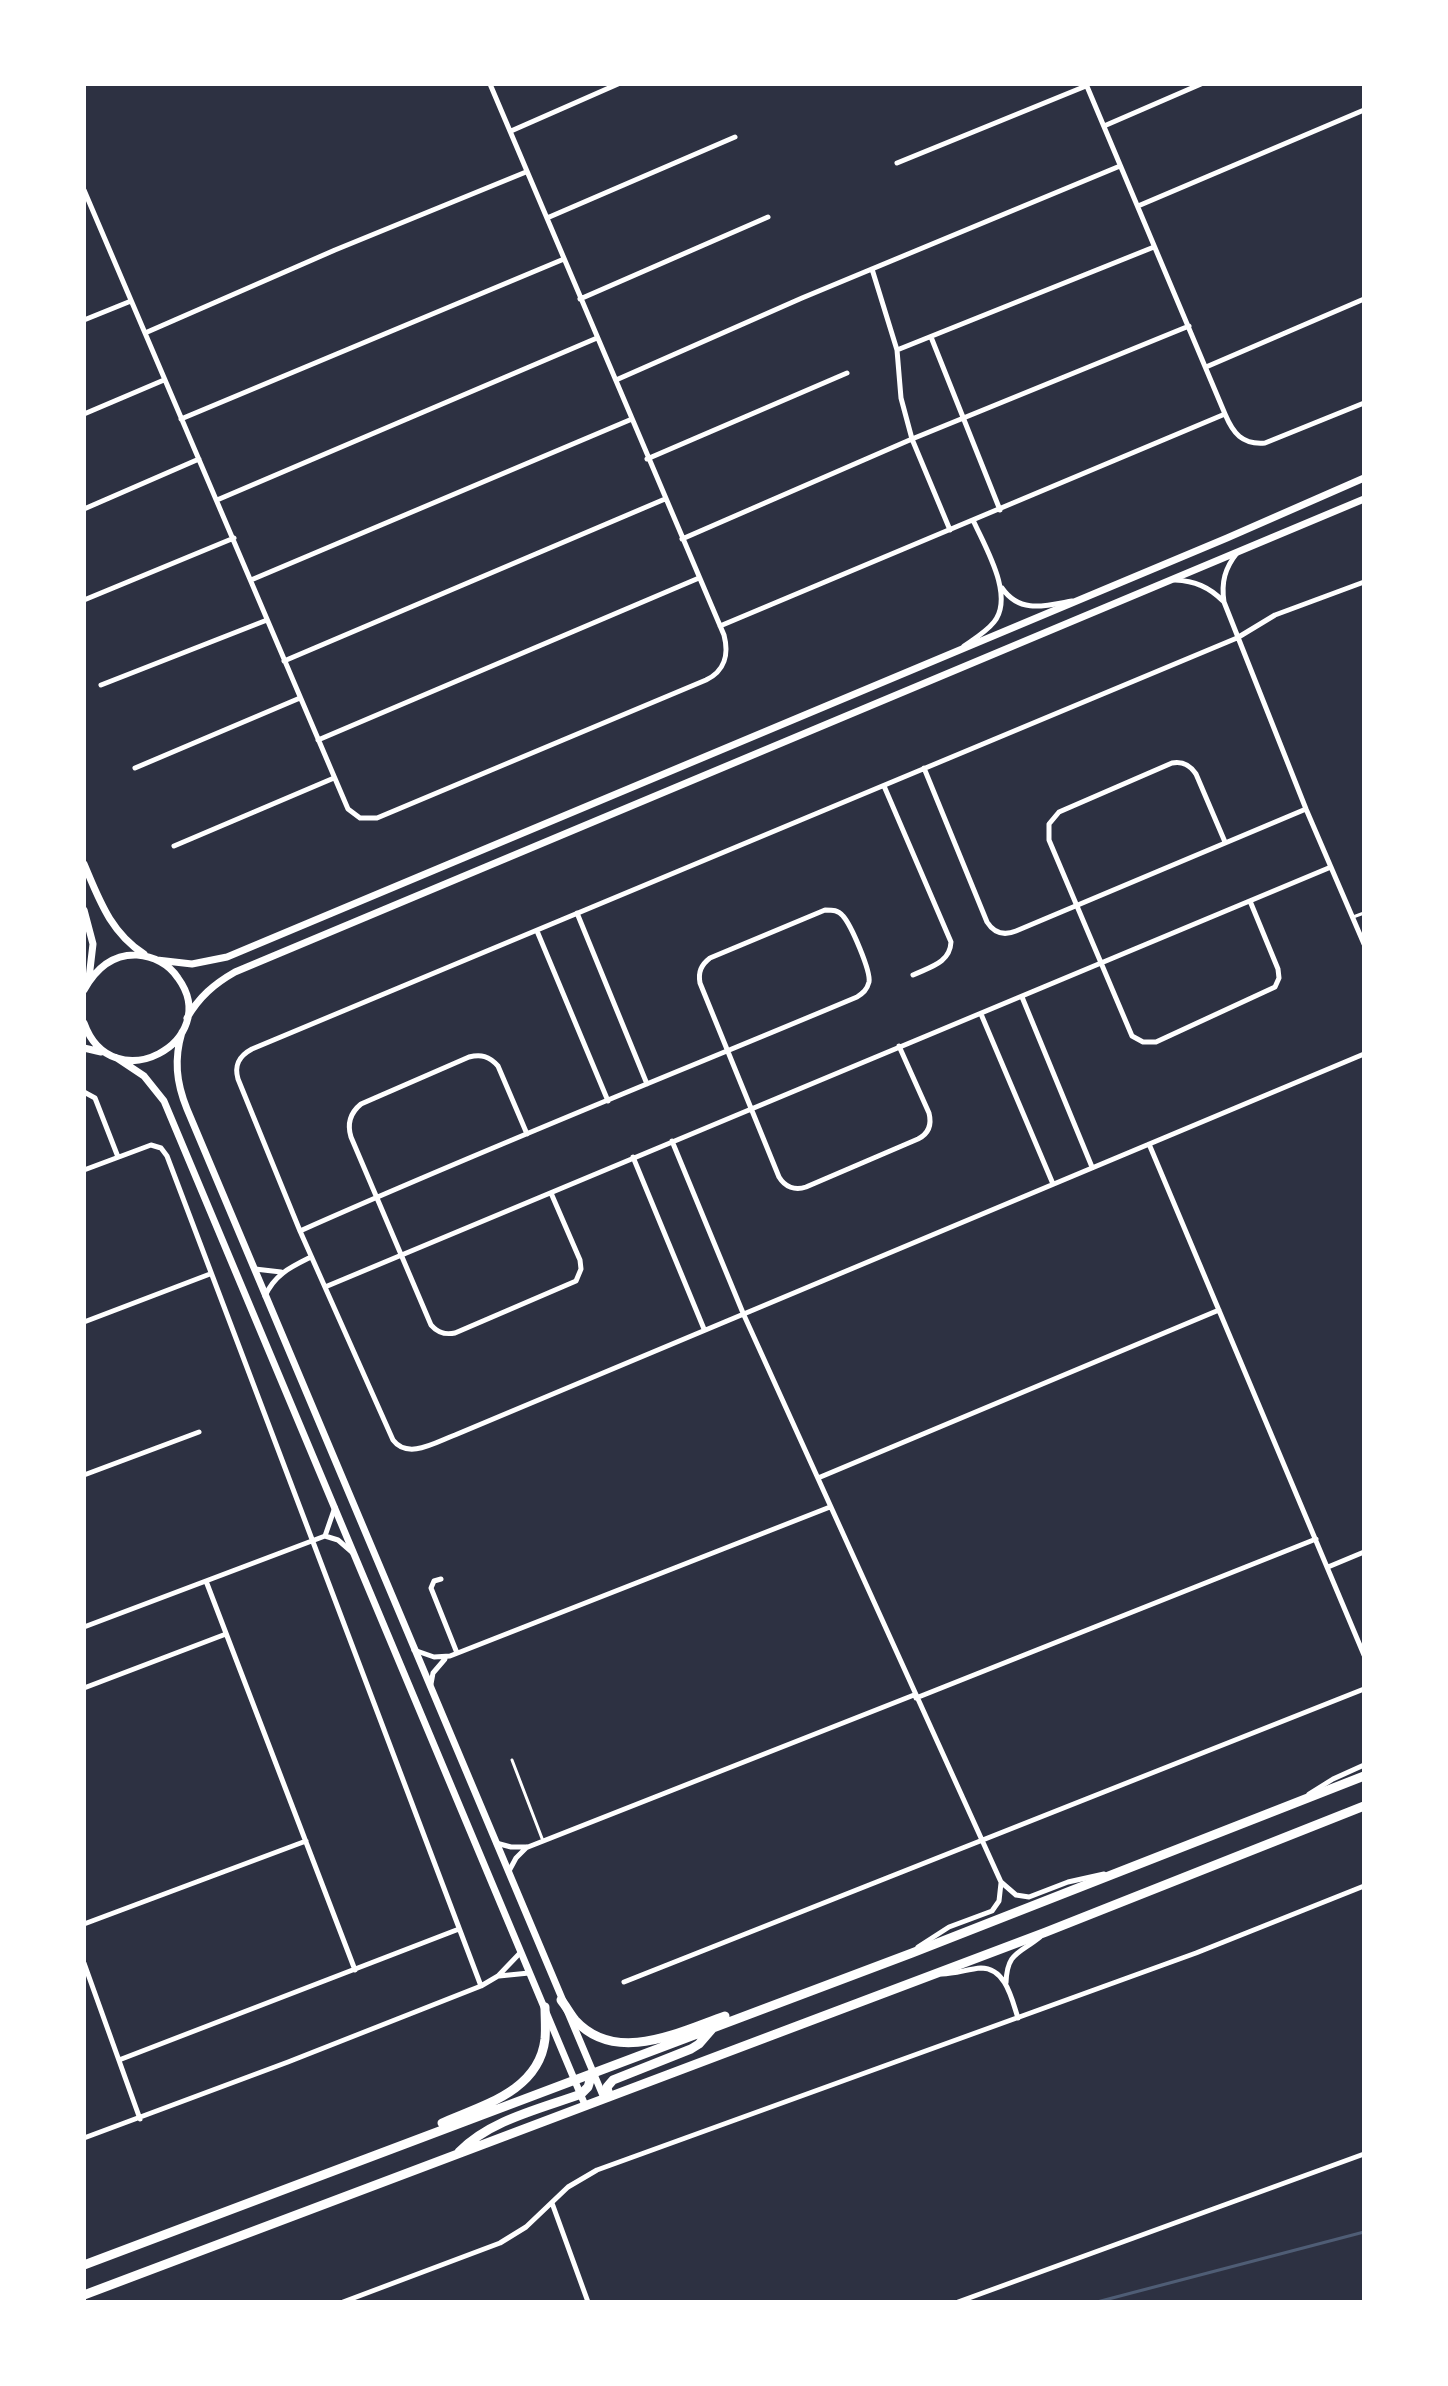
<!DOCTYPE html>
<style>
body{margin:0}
#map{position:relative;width:1448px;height:2386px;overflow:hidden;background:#2d3142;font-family:"Noto Sans",sans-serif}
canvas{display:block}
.frame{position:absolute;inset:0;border:86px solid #fff;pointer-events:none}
</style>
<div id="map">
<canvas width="1448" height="2386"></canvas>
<div class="frame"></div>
</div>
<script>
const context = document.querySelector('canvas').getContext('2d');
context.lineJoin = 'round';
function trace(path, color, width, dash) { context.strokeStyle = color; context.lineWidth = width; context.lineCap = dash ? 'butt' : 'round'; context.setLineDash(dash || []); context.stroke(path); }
trace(new Path2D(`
 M1097,2302L1364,2232`), '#4f5d75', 3);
trace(new Path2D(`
 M1353,917L1364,913
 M512,1760L543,1841`), '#fff', 3);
trace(new Path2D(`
 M1086,84L1225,414C1233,433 1242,445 1265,443L1364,403
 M1104,126L1201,84
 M511,131L618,84
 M897,163L1086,86
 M84,190L348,809L360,818H377L706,680C725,671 729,654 724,635L490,84
 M1138,206L1364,110
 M547,218L735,137
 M872,269L897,350L901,398L912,439L950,530
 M580,299L768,217
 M84,320L131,301
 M145,333L335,250L526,172
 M931,337L1000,510
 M897,350L1154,247
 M1206,367L1364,299
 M616,380L802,298L1120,166
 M84,414L164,380
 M181,419L564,259
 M647,459L847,373
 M217,500L597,338
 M84,509L199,459
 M682,539L912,439L1189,326
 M1237,553C1225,568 1221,582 1224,602L1306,809L1364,944
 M251,580L632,419
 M1175,580C1195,581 1209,587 1223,601
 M1364,582L1275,615L1237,638L252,1049C239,1056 234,1065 238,1079L300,1231L393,1440C408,1460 436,1442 455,1435L1364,1054
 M1002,588C1020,614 1045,606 1072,601
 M84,600L234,538
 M720,626L1225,414
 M964,646C974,639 986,632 994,622C1015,596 985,547 973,520
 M284,661L665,499
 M101,685L267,620
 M318,740L699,578
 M135,768L300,698
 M924,768L987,922C994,933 1004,936 1016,931L1306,809
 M884,786L951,942C950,963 930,967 913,975
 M1225,842L1196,774C1190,765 1183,761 1172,763L1059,812L1049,824V840L1132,1036L1143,1042H1156L1275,987L1279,978L1278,969L1250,901
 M174,846L334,778
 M577,913L647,1084
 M537,931L608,1101
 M1022,997L1092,1167
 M981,1014L1053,1184
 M84,1092L95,1098L118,1157
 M527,1134L498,1066C489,1056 481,1054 469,1057L361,1104C350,1113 347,1124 351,1137L431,1325C438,1333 445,1335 455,1333L576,1281L581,1269L580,1260L551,1193
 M672,1141L743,1313L1001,1882L1016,1895L1029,1897L1068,1882L1104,1874
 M1149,1144L1364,1655
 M633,1157L704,1329
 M84,1170L151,1145L161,1148L167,1156L481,1986
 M300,1231C484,1149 671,1075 857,997C863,993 867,990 869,982C871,971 851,925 843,916C838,910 833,910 825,910L710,958C701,965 698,972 700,983L779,1177C785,1187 795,1191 806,1187L918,1139C928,1134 932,1125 929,1113L899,1046
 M255,1269L281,1272
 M325,1287L1331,867
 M265,1296C275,1274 291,1267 311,1257
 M84,1322L210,1274
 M84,1475L199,1432
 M818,1478L1219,1310
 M325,1536L335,1507
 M1328,1567L1364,1552
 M441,1579L434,1581L431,1588L457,1653
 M206,1581L355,1970
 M84,1627L325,1536L338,1540L353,1553
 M414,1650L434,1657L450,1656L830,1507
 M431,1684L433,1673L445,1659
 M84,1688L226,1634
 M916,1698L1316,1539
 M1309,1794L1333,1779L1364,1765
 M496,1843L511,1847H528L914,1695
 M509,1871L516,1858L527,1847
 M84,1924L306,1841
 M918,1947L949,1927L992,1911L999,1901L1001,1883
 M84,1963L140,2119
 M942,1974C955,1974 968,1969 981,1968C1006,1968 1012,2000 1018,2018
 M499,1976L529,1973
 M624,1982L1364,1689
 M1006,1983C1007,1952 1019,1954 1040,1937
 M119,2060L459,1929
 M84,2138L288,2062L481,1986L498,1976L520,1953
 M552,2203L588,2302
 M343,2302L500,2243L526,2227L568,2187L597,2170L1196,1953L1364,1886
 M958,2302L1364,2154`), '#fff', 5);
trace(new Path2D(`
 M84,864C99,899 110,932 144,954
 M84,910L93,944L89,978
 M157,960L192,964L227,957L1227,538L1364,478
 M84,990C95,970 112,954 137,955C153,956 169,964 178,978C224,1041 112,1102 84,1023
 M187,1018C199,997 214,984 235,972L1364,499
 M182,1032C174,1059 176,1082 187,1109L604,2098
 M84,1048L101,1052
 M117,1058L144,1076L164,1101L585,2105`), '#fff', 7);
trace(new Path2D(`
 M561,2000C566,2006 570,2014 575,2020C616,2065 679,2032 725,2016
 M609,2097L607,2087L613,2080L691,2049L699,2044L712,2029
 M442,2123C483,2105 539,2091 545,2039C546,2028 545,2017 545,2007
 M459,2152C490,2120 540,2109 581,2094L588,2087L592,2074
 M84,2265L912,1953L1364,1776
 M84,2295L1046,1932L1364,1806`), '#fff', 9);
</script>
